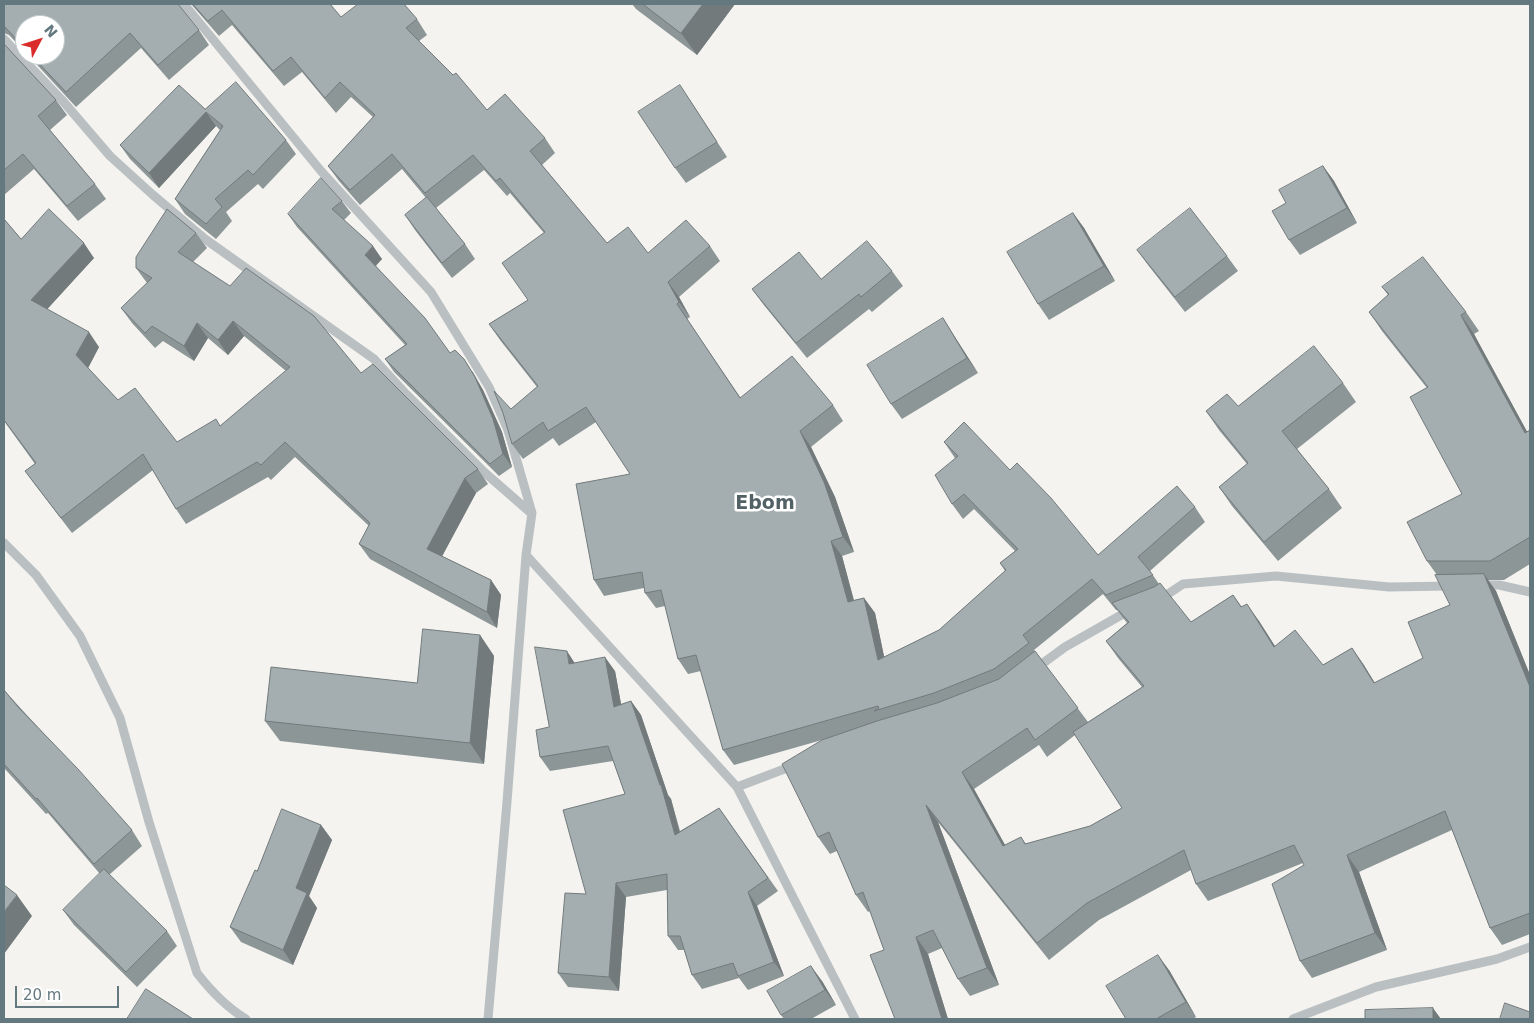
<!DOCTYPE html>
<style>
body{margin:0}
#map{position:relative;width:1534px;height:1023px;overflow:hidden;background:#f4f3f0;font-family:"DejaVu Sans",sans-serif}
canvas{display:block}
.frame{position:absolute;inset:0;border:5px solid #64797f;pointer-events:none}
.north{position:absolute;left:15px;top:15px;width:50px;height:50px;box-sizing:border-box;background:#fff;border:1px solid #c1c9cc;border-radius:50%;rotate:50deg;font-size:14px;font-weight:700;line-height:20px;text-align:center;color:#64797f}
.north::after{content:'';display:block;margin:auto;width:18px;height:22px;background:#d92c2b;clip-path:polygon(50% 0,100% 100%,50% 72%,0 100%)}
.scale{position:absolute;left:15px;top:986px;width:104px;height:22px;box-sizing:border-box;border:2px solid #64797f;border-top:0;padding-left:6px;font-size:15px;line-height:18px;white-space:nowrap;color:#64797f;-webkit-text-stroke:4px #fff;paint-order:stroke}
</style>
<div id="map">
<canvas width="1534" height="1023"></canvas>
<div class="frame"></div>
<div class="north">N</div>
<div class="scale">20 m</div>
</div>
<script>
const context = document.querySelector('canvas').getContext('2d');
context.lineJoin = 'round';
function trace(path, color, width, dash) { context.strokeStyle = color; context.lineWidth = width; context.lineCap = dash ? 'butt' : 'round'; context.setLineDash(dash || []); context.stroke(path); }
function paint(path, color) { context.fillStyle = color; context.fill(path, 'evenodd'); }
function drawText(font, color, halo, rows, align = 'center') {
  context.font = font + ' "DejaVu Sans",sans-serif'; context.lineWidth = 5; context.setLineDash([]); context.textBaseline = 'middle'; context.strokeStyle = halo; context.fillStyle = color; for (const [text, x, y, turn = 0] of rows) {
    context.save(); context.translate(x, y); context.rotate((+turn || 0) * Math.PI / 180); context.textAlign = isNaN(turn) ? turn : align; if (halo) context.strokeText(text, 0, 0); context.fillText(text, 0, 0); context.restore();
  }
}
trace(new Path2D(`
 M184,4L321,171L431,292L489,387L508,430L532,513L526,555L737,787L855,1019
 M4,39L62,100L110,156L153,195L205,239L374,359L406,394L484,472L531,513
 M4,543L36,575L80,636L120,718L149,822L197,973C211,991 226,1007 246,1019
 M1481,585H1499L1530,592
 M1159,600L1183,584L1276,576L1389,587L1450,586
 M1035,669L1065,647L1130,610
 M737,787L795,765
 M488,1019L507,802L526,555
 M1293,1019L1376,987L1497,959L1530,947`), '#bac0c2', 9);
paint(new Path2D(`
 M4,4H178L199,30L209,45L169,80L141,48L76,107L28,55H55L25,25V52L9,35L4,33Z
 M191,4H330L341,17L417,19L427,35L419,41L487,110L545,138L555,153L542,165L607,243L648,253L710,246L720,261L679,297L690,317L687,319L740,397L833,405L843,421L811,447L835,497L854,552L842,556L854,600L864,598L875,613L884,657L939,630L1005,571L1000,563L1015,551L974,509L963,519L952,504L955,458L944,442L1010,470L1098,555L1195,507L1205,522L1150,571L1159,584L1191,622L1233,595L1242,607L1259,621L1275,646L1323,665L1352,648L1375,683L1423,658L1450,605L1437,575L1427,561L1462,494L1427,388L1382,331L1369,312L1388,295L1382,287L1466,312L1479,331L1474,334L1478,342L1527,432L1530,430V564L1504,580H1487L1496,591L1530,675V934L1502,945L1490,928L1452,830L1359,872L1387,950L1312,978L1300,961L1304,865L1303,863L1208,901L1196,884L1191,870L1099,920L1049,960L938,822L999,985L970,996L958,979L942,948L928,954L948,1019H895L884,950L870,911L868,912L856,895L837,851L830,854L818,837L829,738L734,765L723,750L701,671L688,674L678,659L665,606L656,608L645,593L644,588L604,596L594,580L630,474L596,422L559,446L553,438L523,459L512,444L511,409L537,387L500,340L489,324L528,300L544,233L510,193L507,196L484,170L436,208L465,244L475,259L452,278L415,230L405,215L426,198L402,169L360,205L339,181L328,166L373,117L351,97L336,113L302,72L284,86L232,25L219,36ZM1103,594L1116,610H1117L1127,623L1106,641L1118,658L1142,687L1088,722L1034,650ZM1075,735L1122,808L1090,826L1026,844L1021,837L1005,845L974,789L1039,745L1047,757Z
 M632,4H735L697,55L636,9Z
 M4,44L56,100L67,115L50,130L95,184L106,199L78,221L34,169L4,195Z
 M690,100L727,157L686,183L675,168Z
 M205,109L286,140L296,154L263,189L258,184L226,212L232,221L216,239L185,214L175,199L220,130L216,126L159,188L130,159L120,145Z
 M1323,166L1334,181L1357,223L1300,255L1289,240L1286,203Z
 M342,201L351,213L344,220L382,259L376,266L450,353L473,372L483,390L502,432L512,467L499,476L394,372L385,359L405,345L297,227L288,214Z
 M1073,213L1084,228L1115,281L1049,320L1038,304Z
 M4,219L21,239L94,258L47,309L99,347L88,368L118,400L177,442L221,426L286,371L244,336L228,355L208,338L194,361L163,341L155,348L132,323L121,308L147,283L136,268L196,233L207,248L193,262L361,373L478,469L488,484L476,493L442,556L491,580L501,595L497,628L370,559L359,544L369,526L295,457L271,480L268,477L186,524L176,509L153,470L72,533L36,486L25,471L35,464L4,421Z
 M1137,250L1227,256L1238,271L1185,312L1148,265Z
 M892,271L903,286L872,312L869,309L807,358L763,304L752,289L821,279Z
 M943,318L953,334L978,373L902,419L891,404Z
 M1343,383L1356,402L1297,449L1329,489L1342,508L1278,561L1232,506L1219,487L1247,464L1219,430L1206,411L1238,406Z
 M480,635L494,656L484,764L280,741L265,721L417,683Z
 M575,663L615,671L621,704L631,701L641,715L668,795L671,799L680,831L719,808L778,891L757,906L784,976L748,990L739,978L702,989L692,975L684,950H678L668,936L667,890L626,897L619,991L568,987L558,973L586,894L625,794L613,761L550,771L540,757L549,727Z
 M4,690L132,830L142,846L109,875L167,931L177,946L137,987L74,925L63,910L100,874L48,813L46,814L4,768Z
 M321,825L332,840L309,896L317,908L293,965L241,942L230,927Z
 M1169,970L1196,1017L1193,1019H1126Z
 M822,981L836,1005L811,1019H784L781,1015Z`), '#8d9697');
paint(new Path2D(`
 M703,4H735L697,55L681,33Z
 M206,112L216,126L159,188L149,173Z
 M1323,166L1334,181L1357,223L1347,208Z
 M1073,213L1084,228L1115,281L1104,266Z
 M84,243L94,258L41,316L31,300Z
 M373,246L382,259L374,267L365,255Z
 M668,282L679,297L690,317L679,302Z
 M1461,315L1474,334L1530,437L1525,433Z
 M943,318L953,334L978,373L967,358Z
 M233,321L244,336L228,355L218,340Z
 M197,323L208,338L194,361L184,346Z
 M89,332L99,347L87,370L76,355Z
 M464,359L483,390L502,432L512,467L503,454Z
 M800,431L811,447L835,497L854,552L843,537Z
 M465,478L476,493L438,564L427,549Z
 M831,541L842,556L858,617L848,602Z
 M1484,574L1496,591L1530,675V687Z
 M491,580L501,595L497,628L487,612Z
 M864,598L875,613L888,675L878,660Z
 M1247,604L1259,621L1286,664L1274,647Z
 M480,635L494,656L484,764L470,743Z
 M1352,648L1364,665L1385,700L1374,683Z
 M567,651L576,665L569,664Z
 M605,657L615,671L624,720L614,707Z
 M631,701L641,715L668,795L671,799L684,849L675,835L660,785Z
 M962,772L974,789L1015,863L1003,846Z
 M926,805L938,822L999,985L987,968Z
 M321,825L332,840L309,896L317,908L293,965L283,950L296,888Z
 M1347,855L1359,872L1387,950L1375,933Z
 M616,883L626,897L619,991L609,977Z
 M748,892L757,906L784,976L774,962Z
 M17,895L32,916L4,954V912Z
 M916,937L928,954L948,1019H942Z
 M1158,955L1169,970L1196,1017L1186,1002Z
 M811,966L822,981L836,1005L825,990Z
 M1433,1008L1441,1019H1433Z`), '#737a7b');
const building = new Path2D(`
 M4,4H178L199,30L158,65L130,33L66,92L31,55H55V25H25V48L4,26Z
 M193,4H330L341,17L358,4H404L417,19L406,28L453,75L456,73L487,110L505,94L545,138L530,151L607,243L628,227L648,253L686,220L710,246L668,282L679,302L677,304L740,398L792,356L833,405L800,431L824,482L843,537L831,541L848,602L864,598L878,660L939,630L1006,570L1000,563L1018,549L964,494L952,504L935,475L958,456L944,442L964,422L1010,470L1017,463L1051,498L1098,555L1177,486L1195,507L1138,557L1153,575L1106,595L1092,579L1023,635L1029,643L994,669L934,693L874,711L879,708L878,706L723,750L696,655L678,659L661,590L645,593L642,572L594,580L576,484L630,474L586,407L548,431L543,422L512,444L503,413L494,391L511,409L538,386L489,324L528,300L502,263L545,232L500,178L496,181L473,155L425,193L392,154L350,190L328,166L375,115L340,82L325,98L291,57L273,71L222,10L208,21Z
 M643,4H703L681,33Z
 M4,44L56,100L38,116L95,184L67,206L23,154L4,170Z
 M236,82L286,140L253,175L248,170L215,199L222,207L206,224L175,199L223,126L206,112L149,173L120,145L179,85L205,109Z
 M680,85L717,142L675,168L638,112Z
 M1323,166L1347,208L1289,240L1272,211L1286,203L1279,190Z
 M321,178L342,201L332,209L373,246L365,255L425,318L450,353L455,350L464,359L475,377L493,419L503,454L490,464L385,359L407,344L288,214Z
 M427,197L465,244L442,263L405,215Z
 M1190,208L1227,256L1175,297L1137,250Z
 M49,209L84,243L31,300L89,332L76,355L118,400L135,388L177,442L216,419L220,426L290,367L233,321L218,340L197,323L184,346L152,326L145,333L121,308L152,278L136,268V257L167,209L196,233L178,252L230,286L246,268L314,316L361,373L373,364L478,469L465,478L427,549L491,580L487,612L359,544L370,523L285,442L261,465L257,462L176,509L143,454L61,518L25,471L36,463L4,420V219L21,239Z
 M1073,213L1104,266L1038,304L1007,252Z
 M867,241L892,271L861,297L859,294L796,343L752,289L799,252L821,279Z
 M1423,257L1466,312L1461,315L1465,323L1525,433L1530,430V537L1490,561H1427L1407,522L1462,494L1410,397L1428,387L1369,312L1389,294L1382,287Z
 M943,318L967,358L891,404L867,365Z
 M1314,346L1343,383L1282,431L1329,489L1264,542L1219,487L1248,463L1206,411L1227,394L1238,406Z
 M1484,574L1530,687V913L1490,928L1445,811L1347,855L1375,933L1300,961L1272,884L1304,865L1294,845L1196,884L1184,850L1087,903L1037,943L926,805L987,968L958,979L933,930L916,937L942,1019H895L870,955L884,950L863,892L856,895L829,832L818,837L782,764L822,740L877,721L937,703L999,679L1035,651L1078,708L1035,740L1027,728L962,772L1003,846L1021,837L1025,844L1090,826L1122,808L1073,732L1144,686L1106,641L1129,622L1112,603L1114,602L1154,587L1160,583L1191,622L1233,595L1241,607L1247,604L1274,647L1295,630L1323,665L1352,648L1374,683L1423,658L1408,622L1450,605L1435,575Z
 M423,629L480,635L470,743L265,721L271,667L417,683Z
 M535,647L567,651L569,664L605,657L614,707L631,701L660,785H661L675,835L719,808L768,878L748,892L774,962L738,976L733,963L692,975L680,936H668L667,874L616,883L609,977L558,973L565,893L586,894L563,810L625,794L608,746L540,757L536,730L549,727Z
 M4,690L19,708L78,769L132,830L94,864L37,798L36,799L4,764Z
 M282,809L321,825L296,888L307,893L283,950L230,927L255,870L257,871Z
 M104,869L167,931L126,972L63,910Z
 M4,885L17,895L4,912Z
 M1158,955L1186,1002L1156,1019H1126L1106,986Z
 M811,966L825,990L781,1015L767,991Z
 M146,989L193,1019H127Z
 M1505,1003L1530,1012V1019H1500Z
 M1433,1008V1019H1365V1010Z`);
paint(building, '#a4aeb0');
trace(building, '#737a7b', 1);
drawText('bold 19px', '#526165', '#fff', [
 ["Ebom",765,504]
]);
</script>
